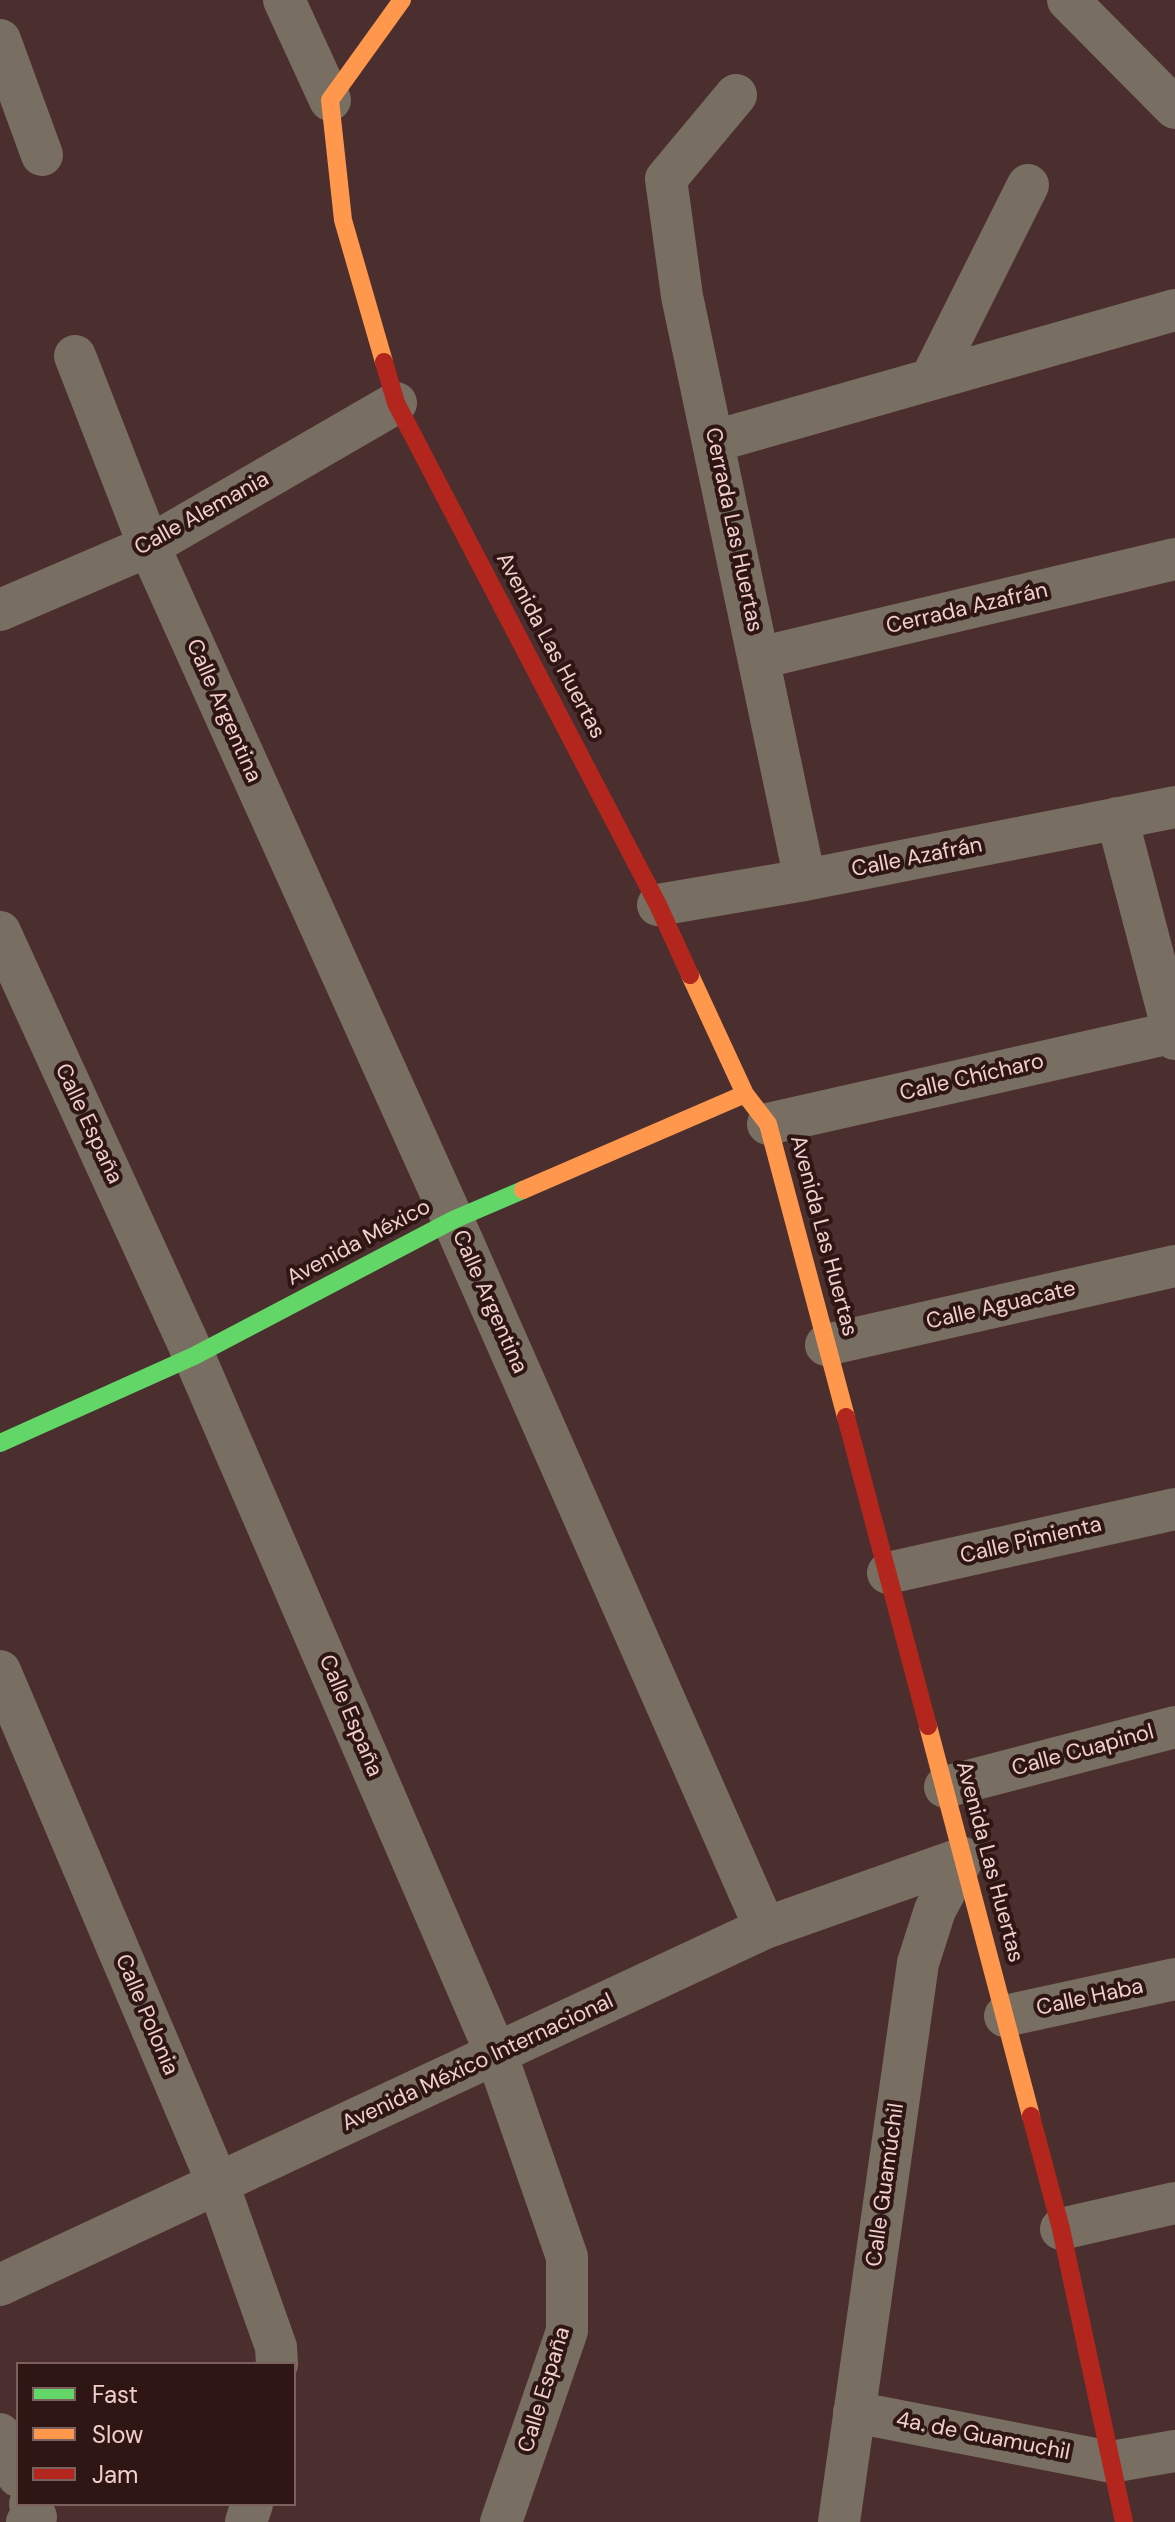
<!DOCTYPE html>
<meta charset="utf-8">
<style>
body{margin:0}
#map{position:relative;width:1175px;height:2522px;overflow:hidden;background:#4b2f2f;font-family:"DM Sans",sans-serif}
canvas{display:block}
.legend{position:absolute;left:16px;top:2362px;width:280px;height:144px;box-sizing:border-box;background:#2e1614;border:2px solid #7c605e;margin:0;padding:10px 14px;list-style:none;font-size:24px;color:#f1cfcc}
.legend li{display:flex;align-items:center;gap:16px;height:40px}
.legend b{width:40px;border:2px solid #7c605e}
</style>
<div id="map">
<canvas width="1175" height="2522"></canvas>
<ul class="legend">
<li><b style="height:10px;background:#63d668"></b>Fast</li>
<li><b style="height:10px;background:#ff974d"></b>Slow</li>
<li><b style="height:10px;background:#b3261e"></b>Jam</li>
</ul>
</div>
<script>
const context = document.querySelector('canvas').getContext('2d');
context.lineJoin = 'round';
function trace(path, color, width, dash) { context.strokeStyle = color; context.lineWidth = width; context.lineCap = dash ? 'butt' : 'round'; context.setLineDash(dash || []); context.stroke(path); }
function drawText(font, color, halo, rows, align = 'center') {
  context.font = font + ' "DM Sans",sans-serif'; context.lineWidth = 8; context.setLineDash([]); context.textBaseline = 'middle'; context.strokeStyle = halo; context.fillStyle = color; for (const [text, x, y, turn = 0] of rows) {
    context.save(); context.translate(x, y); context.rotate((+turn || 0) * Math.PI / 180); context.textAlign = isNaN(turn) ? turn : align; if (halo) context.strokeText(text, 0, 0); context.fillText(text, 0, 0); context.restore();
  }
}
trace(new Path2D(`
 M284,0L330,100
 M1068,0L1175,108
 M0,40L42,155
 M736,95L666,179L682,296L805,880
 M75,356L149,546L453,1220L765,1928
 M932,377L1028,185
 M715,441L1175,310
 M0,610L149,546L396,403
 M759,658L1175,559
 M1117,818L1175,1039
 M658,905L805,880L1175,807
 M0,932L194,1356L497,2056L567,2257V2331L501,2522
 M768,1124L1175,1032
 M826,1345L1175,1266
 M888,1573L1175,1509
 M0,1671L218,2184L276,2347L277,2364
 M945,1787L1175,1727
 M1005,2016L1175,1979
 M1061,2229L1175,2203
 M0,2285L765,1928L963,1858
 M854,2412L1111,2462L1175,2451
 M0,2434L18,2476
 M27,2522L36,2517L30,2504
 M246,2522L252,2504
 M839,2522L918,1963L935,1910L963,1858`), '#786e61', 42);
trace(new Path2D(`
 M0,1443L194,1356L453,1220L523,1190`), '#63d668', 18);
trace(new Path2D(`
 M384,362L343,220L330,100L402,0
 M690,975L745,1094L768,1124L846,1417
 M523,1190L745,1094
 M928,1726L1031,2116`), '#ff974d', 18);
trace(new Path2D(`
 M384,362L396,403L658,905L690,975
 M846,1417L928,1726
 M1031,2116L1061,2229L1124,2522`), '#b3261e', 18);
drawText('22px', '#f1cfcc', '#2e1614', [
 ["Calle Alemania",202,514,-29],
 ["Cerrada Las Huertas",733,530,78],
 ["Cerrada Azafrán",967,609,-13],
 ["Avenida Las Huertas",550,646,62],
 ["Calle Argentina",223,711,66],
 ["Calle Azafrán",917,858,-11],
 ["Calle Chícharo",972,1078,-13],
 ["Calle España",88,1124,65],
 ["Avenida Las Huertas",823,1236,75],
 ["Avenida México",359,1243,-28],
 ["Calle Argentina",489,1302,66],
 ["Calle Aguacate",1001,1306,-13],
 ["Calle Pimienta",1031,1541,-13],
 ["Calle España",350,1716,67],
 ["Calle Cuapinol",1083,1751,-15],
 ["Avenida Las Huertas",989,1862,75],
 ["Calle Haba",1090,1998,-12],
 ["Calle Polonia",146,2015,67],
 ["Avenida México Internacional",478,2063,-25],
 ["Calle Guamúchil",886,2185,-82],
 ["Calle España",545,2390,-73],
 ["4a. de Guamuchil",983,2437,11]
]);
</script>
